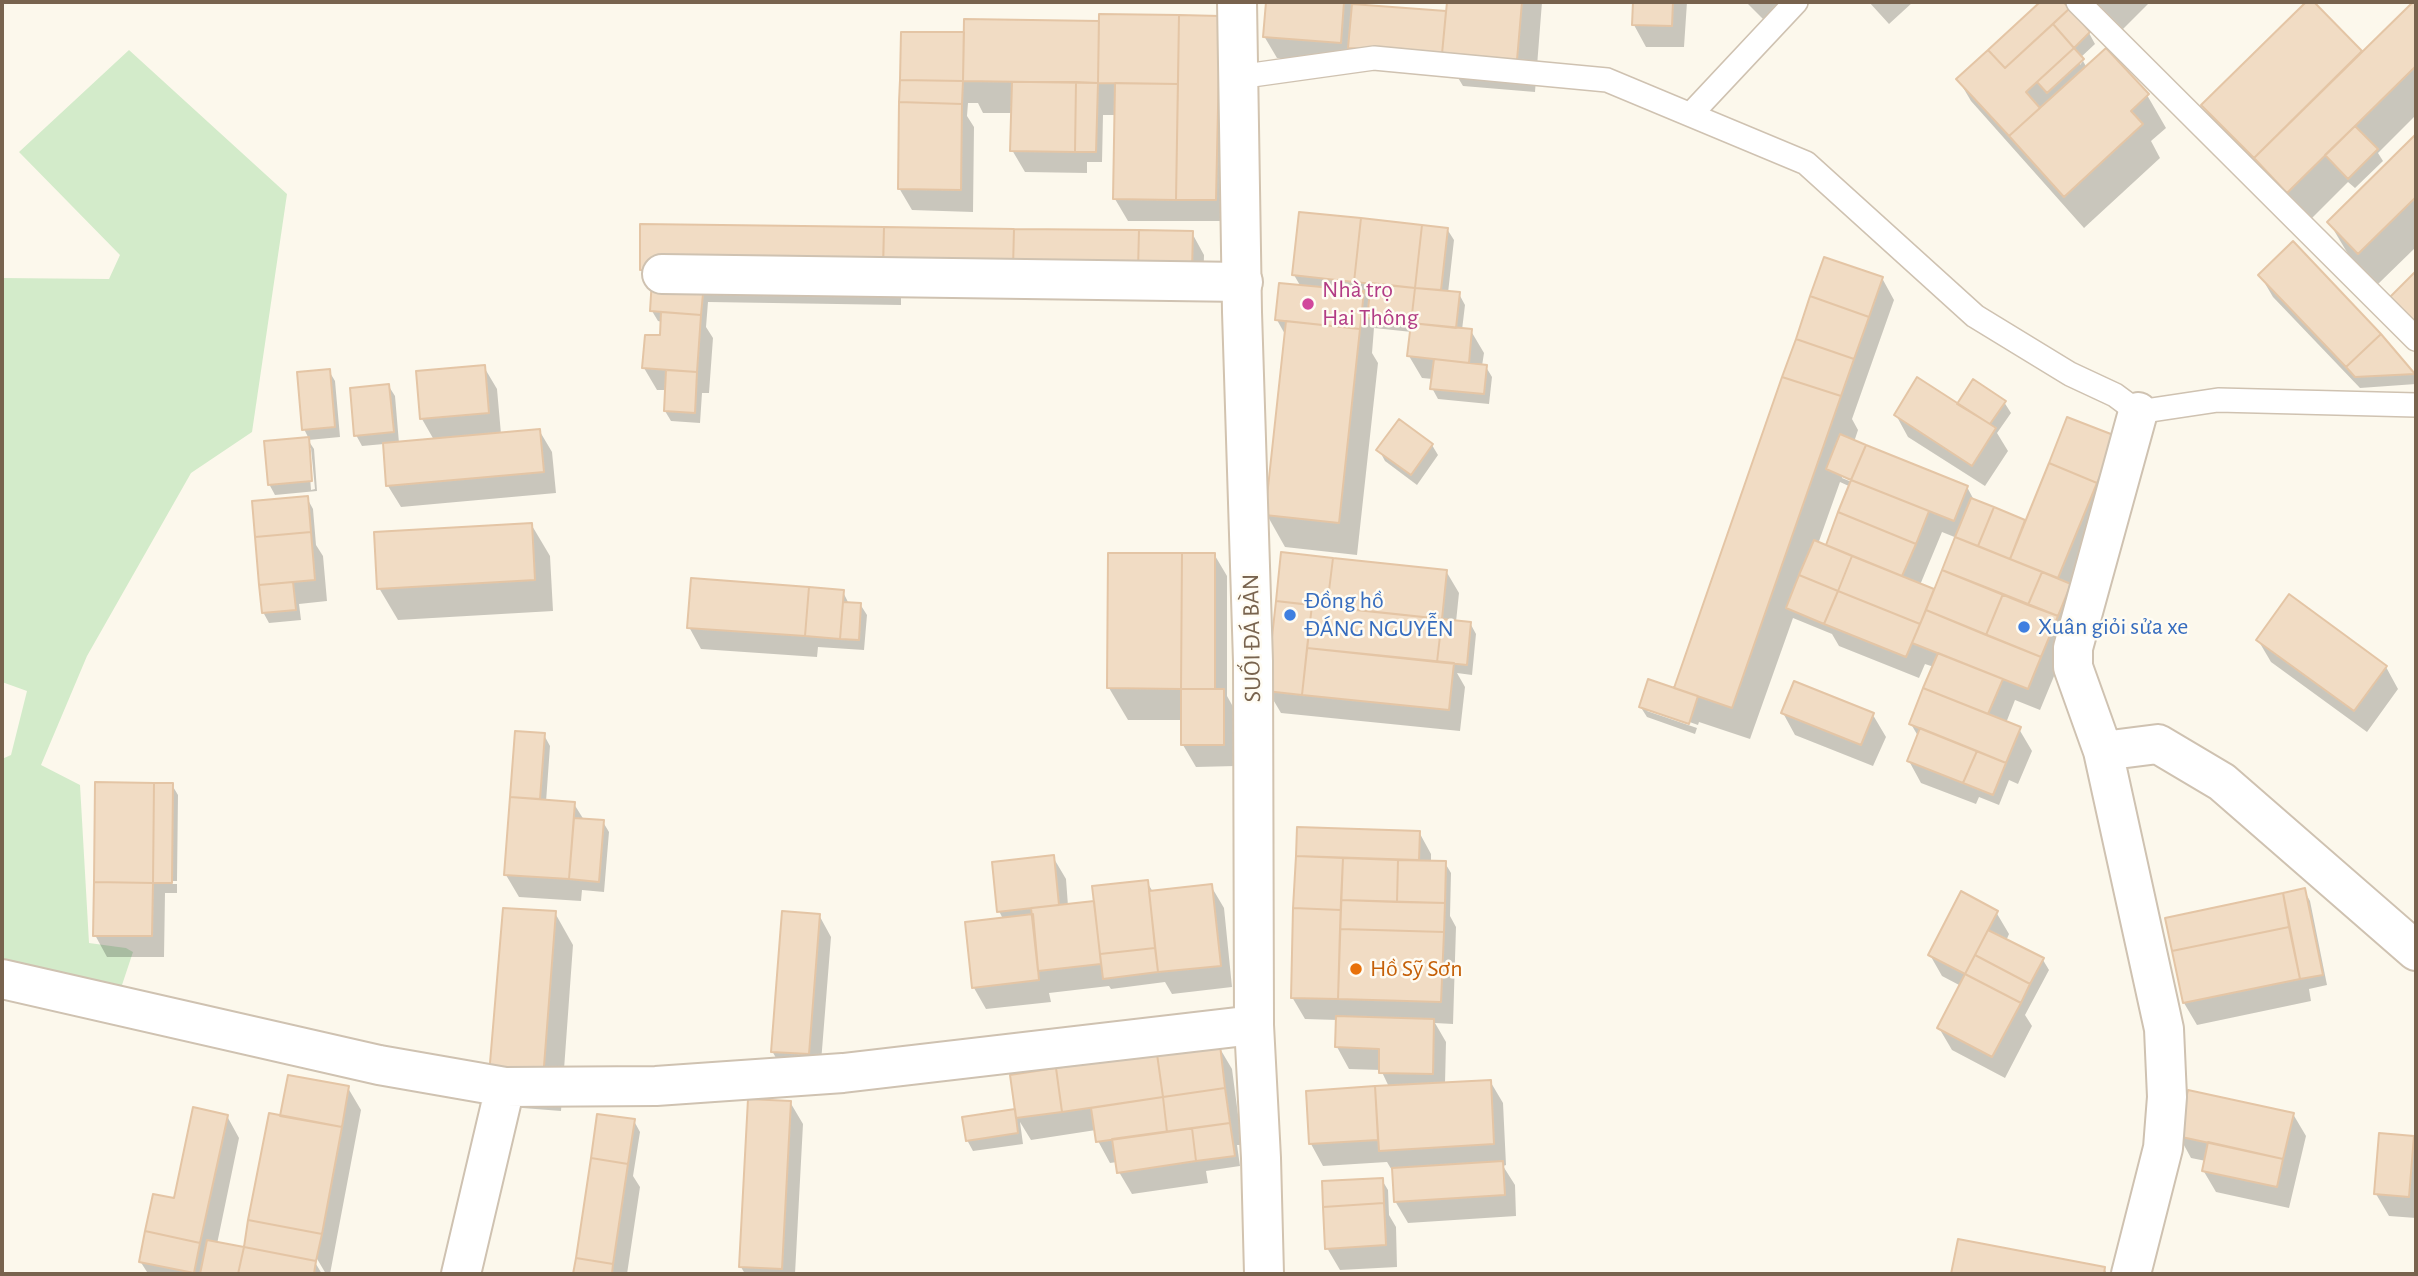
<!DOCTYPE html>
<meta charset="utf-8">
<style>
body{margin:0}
#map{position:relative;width:2418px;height:1276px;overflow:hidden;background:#fcf8ec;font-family:"Alegreya Sans",sans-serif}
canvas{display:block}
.frame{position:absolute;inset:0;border:4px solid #78634e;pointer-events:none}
</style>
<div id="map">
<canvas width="2418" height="1276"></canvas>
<div class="frame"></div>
</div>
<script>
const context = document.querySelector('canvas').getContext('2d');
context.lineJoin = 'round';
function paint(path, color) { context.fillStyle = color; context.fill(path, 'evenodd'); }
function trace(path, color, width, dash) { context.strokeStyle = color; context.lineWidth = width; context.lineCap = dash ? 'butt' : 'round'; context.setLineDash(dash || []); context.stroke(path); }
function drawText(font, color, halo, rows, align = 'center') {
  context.font = font + ' "Alegreya Sans",sans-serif'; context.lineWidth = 5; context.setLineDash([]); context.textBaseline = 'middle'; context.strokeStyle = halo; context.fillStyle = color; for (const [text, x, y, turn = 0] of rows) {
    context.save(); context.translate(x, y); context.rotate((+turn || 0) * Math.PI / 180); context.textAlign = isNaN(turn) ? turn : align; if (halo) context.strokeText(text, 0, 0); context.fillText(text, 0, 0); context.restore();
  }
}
paint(new Path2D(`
 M129,50L287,194L252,432L191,473L87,656L41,765L80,785L89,943L126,948L133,952L120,991L2,969V759L11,755L27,691L2,682V278L109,279L120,255L19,152Z`), '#d3ebca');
paint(new Path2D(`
 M1267,2H1358V6L1448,13V2H1542L1535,92L1463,86L1457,76L1363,69L1353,64L1277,58L1264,36Z
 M1635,2H1687L1684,47H1646L1634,25Z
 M1746,2H1786L1765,21Z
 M1869,2H1913L1889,24Z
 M2042,2H2061L2089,33L2095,44L2080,58V65L2083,61L2087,68L2147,95L2166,128L2151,141L2160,158L2084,228L1971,101L1958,79Z
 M2090,2H2150L2120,32Z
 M2308,2H2311L2362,54L2416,2V115L2378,153L2383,161L2355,188L2348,182L2306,224L2222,137L2203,105Z
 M1219,18L1228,221H1128L1115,199L1116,115H1103L1102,162H1087V173L1025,172L1012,150L1013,113H983L978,103H968L967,116L974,127L973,212L912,210L899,188L963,34L1101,23Z
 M2416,137V247L2377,285L2348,254L2329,222Z
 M1447,229L1454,240L1448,293L1459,294L1465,305L1462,330L1471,331L1484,353L1482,366L1486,367L1492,377L1489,404L1438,399L1432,388L1433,379L1422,378L1409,356L1412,332L1374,328L1372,353L1378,363L1357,555L1285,547L1267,515L1286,336L1277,320L1301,287L1294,275Z
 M1192,233L1204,255L1203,291L901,288V305L708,302L706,327L713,338L709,393H702L700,423L671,421L665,411L667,390H657L644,368L661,337L662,322L658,321L652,311L653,290L642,269Z
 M2260,275L2380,335L2414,375L2416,384L2360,388L2273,297Z
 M1882,278L1894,300L1852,419L1858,430L1854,442L1967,487L1975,502L2026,523L2115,437L2069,640L2040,710L2015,700L2006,723L2019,729L2032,751L2018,784L2009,780L1999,805L1979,797L1976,804L1921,783L1909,761L1918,736L1911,724L1934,667L1925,664L1919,678L1839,646L1832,634L1793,618L1750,739L1699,722L1698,725L1647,707V711L1697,728L1695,734L1647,717L1640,706L1675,690ZM1842,474L1859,485L1842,478ZM1840,482L1851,487L1827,545L1830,549L1818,544ZM1942,532L1957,538L1935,591L1920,585Z
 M484,367L497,389L501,434L539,430L552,452L556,493L401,507L388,486L384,444L362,446L356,435L388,385L395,396L399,443L434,440L422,419Z
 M329,371L335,381L340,437L308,440L314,449L317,491L275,495L269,484L265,442L309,439L304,429ZM308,448H311L315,489L311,490Z
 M2004,402L2011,413L1997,433L2008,451L1985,486L1908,437L1896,415L1958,405Z
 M1432,445L1438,455L1417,485L1385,461L1379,450Z
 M307,498L313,509L316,545L323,556L327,601L299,604L301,620L269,623L263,612L254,503Z
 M531,524L550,556L553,611L398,620L379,588Z
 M1214,554L1227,576V696L1236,712V766L1196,767L1183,745V720H1128L1109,688Z
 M1446,571L1459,593L1456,622L1470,623L1476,634L1472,675L1457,673L1465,687L1460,731L1281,713L1268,691Z
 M843,592L849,604H860L867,615L864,650L818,647L817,657L701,649L689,627Z
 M2258,640L2386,667L2398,689L2367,732L2271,662Z
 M1783,713L1873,715L1886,737L1873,766L1795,735Z
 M517,733L544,735L550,746L546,802L574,804L584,820L603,822L609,832L604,892L582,890L581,901L519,897L506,875Z
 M172,785L178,795L177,881H165V884H177V893H165L164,957H107L95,935Z
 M1299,829L1419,832L1431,854V862L1445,863L1451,873L1450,916L1456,927L1453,1024L1435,1023L1446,1042L1445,1084L1490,1081L1503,1103L1506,1165L1503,1166L1515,1185L1516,1216L1408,1223L1395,1201L1393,1172L1387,1162L1323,1166L1311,1144L1307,1092L1389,1087L1381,1070L1349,1069L1337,1047V1020L1305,1019L1292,997Z
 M1053,857L1066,879L1068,906L1096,902L1147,882L1153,892L1211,886L1224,908L1232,987L1172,994L1165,982L1111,989L1109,986L1049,993L1051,1002L986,1009L974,988L1003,919L999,911Z
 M2304,890L2310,901L2327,985L2309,989L2311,1001L2197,1025L2184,1003L2167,919Z
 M1996,912L2009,934L2006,941L2043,960L2049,970L2025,1015L2032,1026L2005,1078L1952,1050L1939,1028L1961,986L1942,976L1930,955Z
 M555,913L573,945L561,1111L510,1107Z
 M819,915L831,937L820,1075L785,1073L772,1051Z
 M1219,1047L1232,1069L1242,1145H1237L1240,1166L1206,1171L1208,1183L1132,1194L1119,1172L1117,1162L1110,1163L1098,1141L1096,1130L1031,1140L1020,1122L1023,1144L973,1151L967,1140L1014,1111L1018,1118L1012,1076Z
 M348,1088L361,1110L330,1274H326L313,1252L310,1254L322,1274H157L147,1272L140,1261L227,1116L239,1138L217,1244L245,1249L281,1118Z
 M790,1102L803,1124L795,1274H745L741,1267Z
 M2293,1114L2306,1136L2289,1208L2216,1192L2203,1170L2206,1161L2191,1158L2179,1136Z
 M598,1116L634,1121L640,1132L633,1176L640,1187L627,1274H575Z
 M2413,1138L2416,1143V1218L2389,1216L2376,1194Z
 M1382,1180L1388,1190L1389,1215L1396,1227L1397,1267L1340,1270L1327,1248Z
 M1959,1241L2104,1268L2107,1274H1953Z`), '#0003');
const building = new Path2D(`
 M1266,2H1344L1341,43L1263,37Z
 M1447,2H1522L1517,60L1442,54Z
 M1633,2H1673L1672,26L1632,25Z
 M2040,2H2063L2070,8L2005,68L1988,50Z
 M2306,2H2314L2362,51L2254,158L2201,105Z
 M2413,2H2416V66L2287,193L2254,158Z
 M1352,4L1446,11L1442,54L1348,48Z
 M2070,8L2090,32L2074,48L2053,24Z
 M1099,14L1179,15L1178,84L1098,83Z
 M1179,15L1220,16L1216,200H1176Z
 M964,19L1099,21L1098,83L963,81Z
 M2053,24L2074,48L2026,92L2040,108L2009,136L1956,79L1988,50L2005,68Z
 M901,32H964L963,81L900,80Z
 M2074,48L2084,59L2047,93L2037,82Z
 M2106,48L2149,94L2131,111L2143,124L2064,197L2009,136Z
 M900,80L963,81L962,104L899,102Z
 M1012,82H1076L1075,152L1010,151Z
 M1076,82L1098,83L1096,152H1075Z
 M1115,83L1178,84L1176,200L1113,199Z
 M899,102L962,104L961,190L898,189Z
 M2355,126L2378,149L2348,179L2325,155Z
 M2416,134V197L2358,254L2327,222Z
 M1299,212L1361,218L1354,282L1292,275Z
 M1361,218L1422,225L1415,288L1354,282Z
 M640,224L884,227L883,273L640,270Z
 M1422,225L1448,228L1441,290L1415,288Z
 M884,227L1014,229L1013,268L883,266Z
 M1014,229L1139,230L1138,270L1013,268Z
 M1139,230L1193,231L1192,270H1138Z
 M2293,241L2381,334L2346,367L2258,275Z
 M1824,257L1883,277L1869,317L1810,296Z
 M2416,271V326L2389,298Z
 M652,279L704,283L701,315L650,311Z
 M1279,283L1364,291L1360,329L1275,320Z
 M1371,283L1415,288L1411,323L1367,318Z
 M1415,288L1460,292L1456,328L1411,323Z
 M1810,296L1869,317L1854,359L1796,339Z
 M661,312L701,315L697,372L642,368L645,335H660Z
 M1286,321L1360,329L1339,523L1265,515Z
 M1411,323L1472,329L1469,363L1407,356Z
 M2381,334L2415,374L2355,377L2346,367Z
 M1796,339L1854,359L1841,396L1782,377Z
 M1434,359L1487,365L1484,394L1430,389Z
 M485,365L489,413L420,419L416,371Z
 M330,369L335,427L302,430L297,372Z
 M666,370L697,372L695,413L664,411Z
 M1782,377L1841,396L1732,708L1674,688Z
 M1917,377L1996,428L1972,466L1894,415Z
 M1973,379L2006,401L1990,424L1957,404Z
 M389,384L394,432L354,436L350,388Z
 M2067,417L2116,436L2097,483L2049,463Z
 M1399,419L1433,444L1411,475L1376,450Z
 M540,429L544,472L386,486L383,443Z
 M1840,434L1866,445L1851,480L1826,469Z
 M309,437L312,481L268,485L264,441Z
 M1866,445L1968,486L1954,521L1851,480Z
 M2049,463L2097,483L2058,578L2010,559Z
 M1851,480L1929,511L1916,544L1838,512Z
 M308,496L311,532L255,537L252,501Z
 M1971,498L1994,507L1978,546L1955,537Z
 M1994,507L2025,520L2010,559L1978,546Z
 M1838,512L1916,544L1902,576L1826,545Z
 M532,523L535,580L377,589L374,532Z
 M311,532L315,580L259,585L255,537Z
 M1955,537L2042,572L2028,605L1942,570Z
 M1814,540L1852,556L1838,591L1799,575Z
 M1281,552L1333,558L1327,607L1276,601Z
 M1108,553H1182L1181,689L1107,688Z
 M1182,553H1215V689H1181Z
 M1852,556L1934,589L1920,624L1838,591Z
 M1333,558L1447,570L1442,619L1327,607Z
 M1942,570L2003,594L1986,635L1926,610Z
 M2042,572L2071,584L2058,616L2028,605Z
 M1799,575L1838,591L1824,624L1786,608Z
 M691,578L809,587L805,636L687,628Z
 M293,582L296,610L262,613L259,585Z
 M809,587L844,590L840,639L805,636Z
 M1838,591L1920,624L1906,657L1824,624Z
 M2003,594L2058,616L2041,657L1986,635Z
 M2289,594L2387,666L2354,711L2256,640Z
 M1276,601L1312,605L1302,695L1266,691Z
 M843,602L861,603L859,640L840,639Z
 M1312,605L1442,619L1437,662L1307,648Z
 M1926,610L2041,657L2028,689L1912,643Z
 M1442,619L1471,622L1467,665L1437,662Z
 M1307,648L1454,663L1449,710L1302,695Z
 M1938,653L2003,679L1988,714L1923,688Z
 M1648,679L1698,696L1689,724L1639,707Z
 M1794,681L1874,713L1861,745L1781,713Z
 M1923,688L2021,727L2006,763L1909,724Z
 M1181,689H1224V745H1181Z
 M1920,728L1977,751L1963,783L1907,761Z
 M515,731L545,733L540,799L510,797Z
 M1977,751L2006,763L1993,795L1963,783Z
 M95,782L154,783L153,883L94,882Z
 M154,783H173L172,883H153Z
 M510,797L575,802L569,879L504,875Z
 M574,818L604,820L599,882L569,879Z
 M1297,827L1420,831L1419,860L1296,856Z
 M1054,855L1059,905L997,912L992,862Z
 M1296,856L1343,858L1341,910L1293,908Z
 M1343,858L1398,860L1397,902L1341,900Z
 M1398,860L1446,861L1445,903L1397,902Z
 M1148,880L1155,948L1100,954L1092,886Z
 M94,882L153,883L152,936H93Z
 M1212,884L1221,966L1158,972L1149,891Z
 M2305,888L2323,975L2300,979L2283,893Z
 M1961,891L1998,911L1965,974L1928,955Z
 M2283,893L2289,927L2172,951L2165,918Z
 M1341,900L1445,903L1444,932L1340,929Z
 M1094,901L1101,964L1038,971L1031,908Z
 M503,908L556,911L543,1079L489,1075Z
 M1293,908L1341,910L1338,999L1291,998Z
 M782,911L820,914L809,1054L771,1052Z
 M1033,914L1039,980L972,988L965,922Z
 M2289,927L2300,979L2183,1003L2172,951Z
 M1340,929L1444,932L1441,1002L1338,999Z
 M1988,930L2044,958L2030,984L1975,955Z
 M1155,948L1158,972L1103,979L1100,954Z
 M1975,955L2030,984L2021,1003L1965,974Z
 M1965,974L2021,1003L1992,1057L1937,1028Z
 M1336,1016L1434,1019L1433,1074L1379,1073V1049L1335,1047Z
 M1220,1045L1225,1088L1163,1097L1157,1054Z
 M1157,1054L1163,1097L1062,1112L1056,1068Z
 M1056,1068L1062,1112L1016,1118L1010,1075Z
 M288,1075L349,1086L342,1127L280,1116Z
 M1491,1080L1494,1144L1379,1151L1375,1086Z
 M1375,1086L1378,1140L1309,1144L1306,1091Z
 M1225,1088L1230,1123L1167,1132L1163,1097Z
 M2188,1090L2294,1113L2283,1159L2177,1136Z
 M1163,1097L1167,1132L1096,1142L1091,1108Z
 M748,1099L791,1101L782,1269L739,1267Z
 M193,1107L228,1115L200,1243L145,1231L153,1194L174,1198Z
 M1015,1109L1018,1133L966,1141L962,1117Z
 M269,1113L342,1127L322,1234L248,1220Z
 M597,1114L635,1119L628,1164L591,1158Z
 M1230,1123L1235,1156L1196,1161L1192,1128Z
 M1192,1128L1196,1161L1117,1173L1112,1139Z
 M2379,1133L2414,1136L2409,1197L2374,1194Z
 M2208,1142L2283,1159L2277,1187L2202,1171Z
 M591,1158L628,1164L613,1264L576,1258Z
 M1503,1161L1505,1195L1394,1202L1392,1168Z
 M1383,1178L1384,1203L1323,1207L1322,1181Z
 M1384,1203L1386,1245L1325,1249L1323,1207Z
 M248,1220L322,1234L316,1261L244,1247Z
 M145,1231L200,1243L194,1273L139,1262Z
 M1958,1239L2105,1267L2104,1274H1951Z
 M207,1240L244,1247L238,1274H200Z
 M244,1247L316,1261L314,1274H238Z
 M576,1258L613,1264L612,1274H573Z`);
paint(building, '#f1dcc4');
trace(building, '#e4c5a5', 2);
const lane = new Path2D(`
 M2078,2L2416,339
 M1238,77L1374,58L1607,80L1806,163L1975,316L2070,374L2115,395L2138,412L2218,400L2416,405
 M1691,114L1796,2`);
const street = new Path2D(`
 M662,274L1243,282
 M2103,751L2158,744L2222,782L2416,951
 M2,979L379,1065L505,1087L656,1086L843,1073L1254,1025
 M461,1274L505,1087
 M2131,1274L2163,1148L2167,1097L2164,1029L2103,751L2073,667V648L2138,412`);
const secondary = new Path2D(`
 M1237,2L1242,312L1253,661L1254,1025L1261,1158L1264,1274`);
trace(lane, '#cfc2b1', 26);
trace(street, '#cfc2b1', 42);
trace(secondary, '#d2c3af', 42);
trace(lane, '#fff', 23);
trace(street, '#fff', 38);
trace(secondary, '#fff', 38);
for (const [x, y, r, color] of [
 [1308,304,7,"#d1479c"],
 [1290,615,7,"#3f7fe0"],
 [2024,627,7,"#3f7fe0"],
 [1356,969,7,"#e8710a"]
]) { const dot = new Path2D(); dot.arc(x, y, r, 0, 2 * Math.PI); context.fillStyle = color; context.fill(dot); trace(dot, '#fffcf3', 2.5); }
drawText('24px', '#b23c85', '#fffcf3', [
 ["Nhà trọ",1322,290],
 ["Hai Thông",1322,318]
], 'left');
drawText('24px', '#366cbe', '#fffcf3', [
 ["Đồng hồ",1304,601],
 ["ĐÁNG NGUYỄN",1304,629],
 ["Xuân giỏi sửa xe",2038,627]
], 'left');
drawText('24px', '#78634e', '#fffcf3', [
 ["SUỐI ĐÁ BÀN",1252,638,-91]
]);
drawText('24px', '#c56008', '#fffcf3', [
 ["Hồ Sỹ Sơn",1370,969]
], 'left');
</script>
